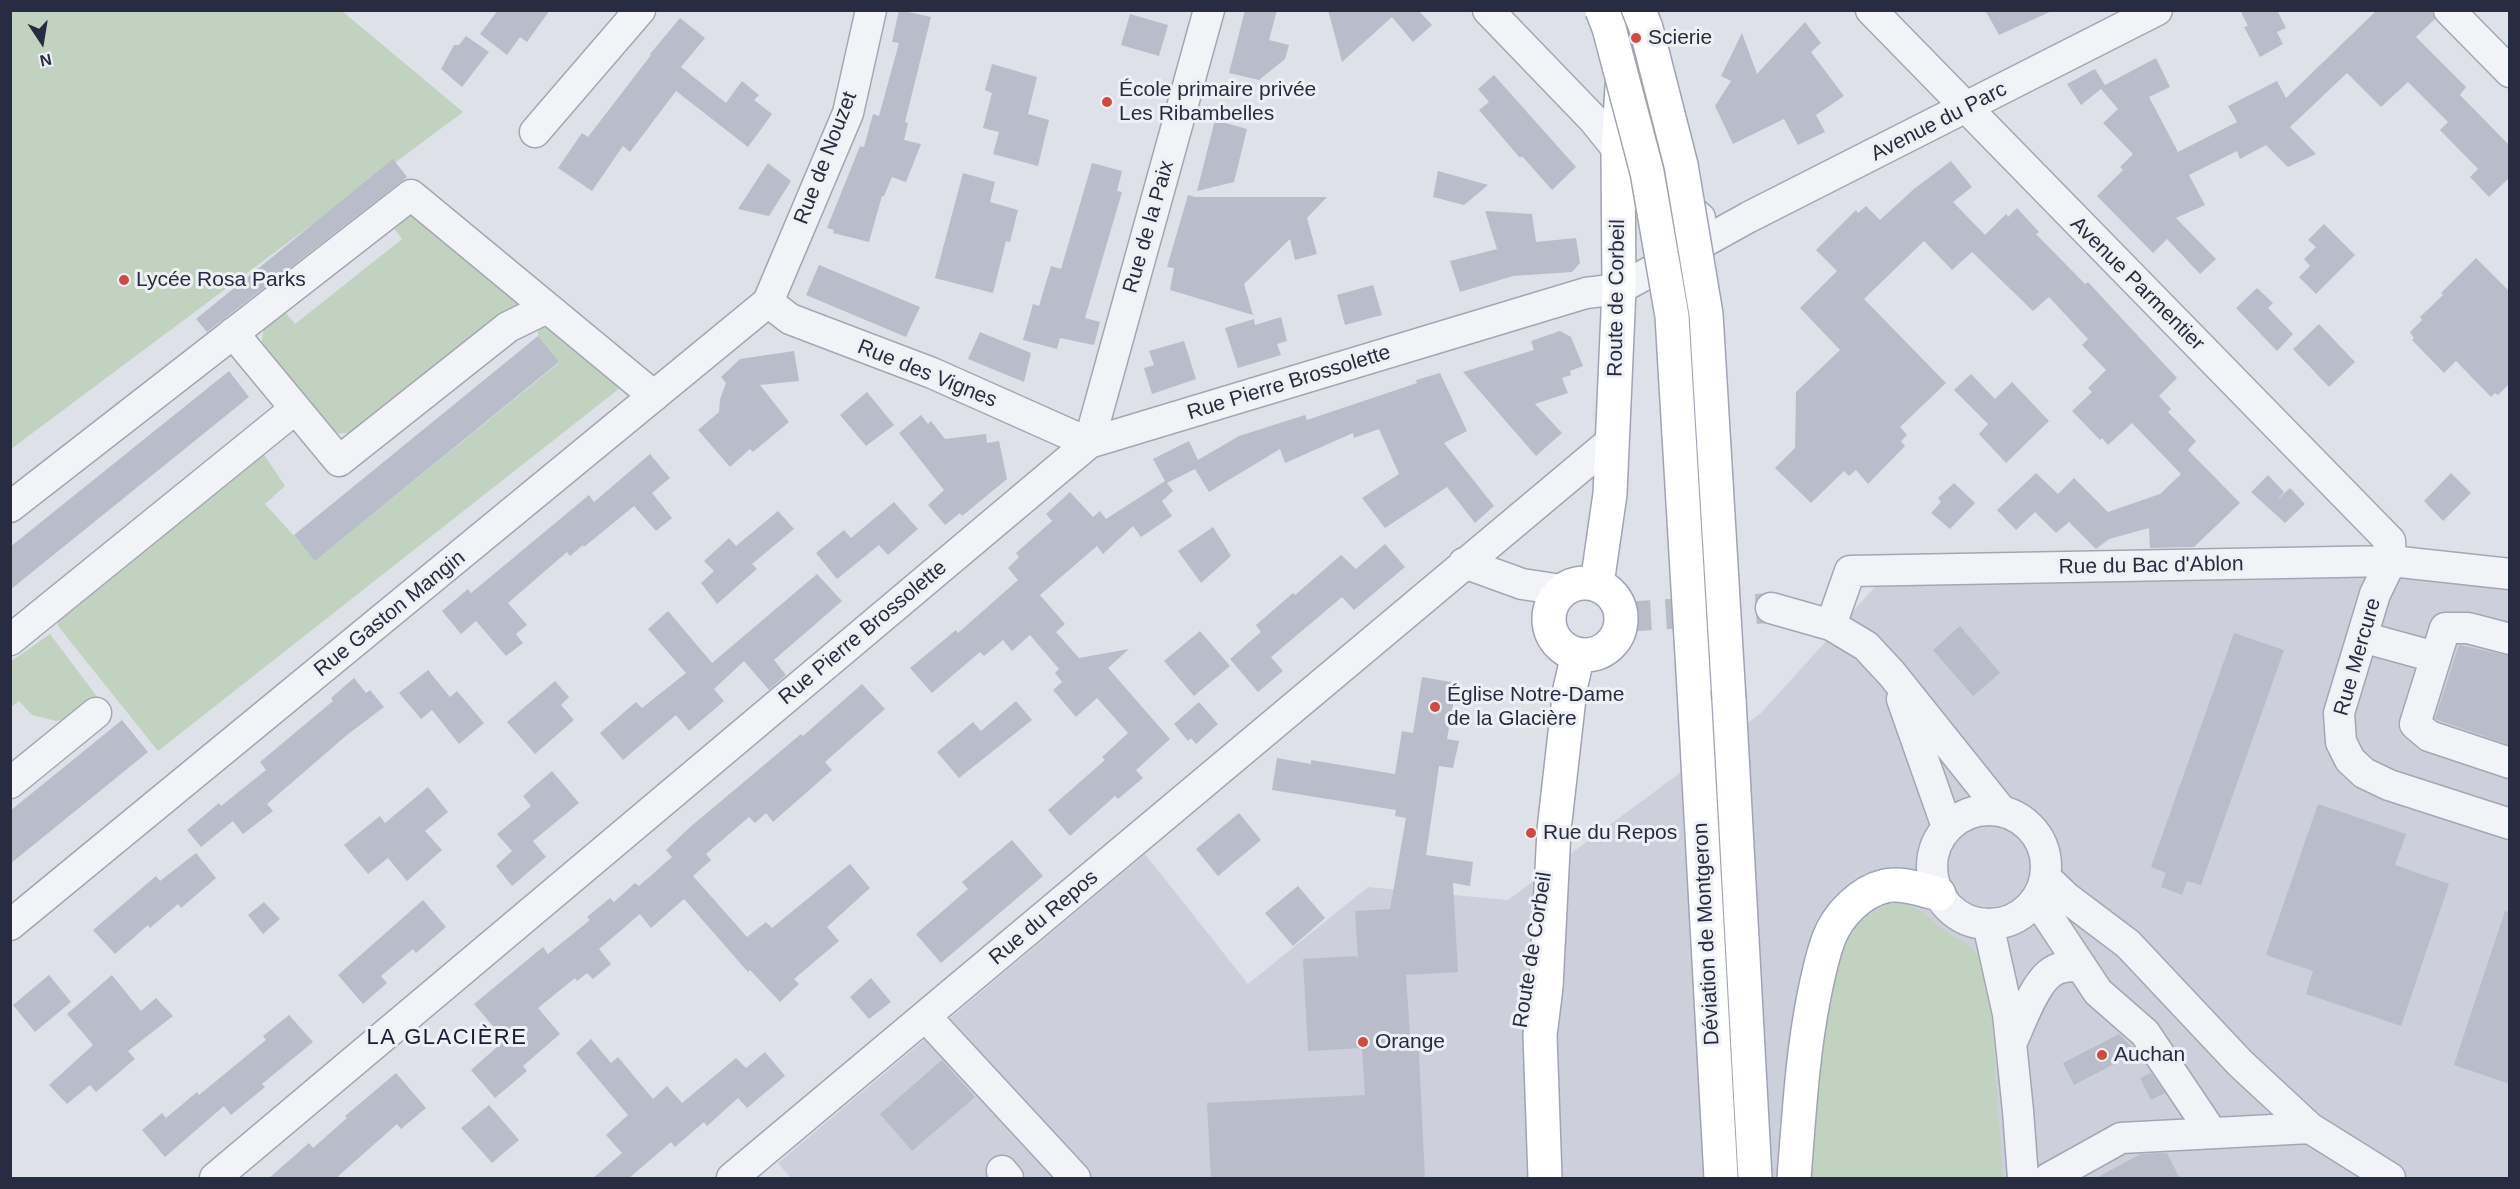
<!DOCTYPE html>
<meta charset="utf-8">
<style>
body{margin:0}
#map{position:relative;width:2520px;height:1189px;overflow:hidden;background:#dfe1e9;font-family:Helvetica,sans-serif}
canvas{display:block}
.frame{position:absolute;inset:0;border:12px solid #282c40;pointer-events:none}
.north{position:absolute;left:12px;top:12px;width:60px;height:60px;-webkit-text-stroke:4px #eff0f6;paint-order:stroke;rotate:168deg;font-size:16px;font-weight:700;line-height:24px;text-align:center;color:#282c40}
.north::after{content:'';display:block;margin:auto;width:21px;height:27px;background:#282c40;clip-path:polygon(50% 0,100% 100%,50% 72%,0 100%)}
</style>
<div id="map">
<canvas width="2520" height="1189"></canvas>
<div class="frame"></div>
<div class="north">N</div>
</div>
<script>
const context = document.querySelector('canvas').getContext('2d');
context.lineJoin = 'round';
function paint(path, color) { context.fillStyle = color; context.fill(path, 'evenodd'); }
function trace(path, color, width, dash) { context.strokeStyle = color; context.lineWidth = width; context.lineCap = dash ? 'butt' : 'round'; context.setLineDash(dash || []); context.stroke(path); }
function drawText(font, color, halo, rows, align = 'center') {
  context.font = font + ' Helvetica,sans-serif'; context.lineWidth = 6; context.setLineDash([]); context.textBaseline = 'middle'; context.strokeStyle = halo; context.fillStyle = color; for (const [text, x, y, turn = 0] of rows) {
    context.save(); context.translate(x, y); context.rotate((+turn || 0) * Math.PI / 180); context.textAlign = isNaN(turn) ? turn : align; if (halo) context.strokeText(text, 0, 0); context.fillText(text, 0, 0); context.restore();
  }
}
paint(new Path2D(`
 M2509,576V1178H791L778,1163L1145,854L1248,984L1368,887L1508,900L1761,713L1884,577Z`), '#cdd0db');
paint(new Path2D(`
 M11,11H342L463,112L11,449Z
 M413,212L524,304L357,432L335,434L261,346L264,326L282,308L295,324L402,239L389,222Z
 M538,327L559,330L609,369L620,388L158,751L58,626L57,616L263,453L285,486L265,504L316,560L559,363L538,336Z
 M50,634L98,698L73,718L56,721L32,715L19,701L11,707L10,662Z
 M1907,901V906C1923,909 1930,919 1942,929C1949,935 1958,938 1966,943C1982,955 1986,975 1990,993L2003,1178H1807L1810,1123L1836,956L1858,925L1868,915L1886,905Z`), '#c1d3c0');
paint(new Path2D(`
 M498,10H550L527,42L520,37L507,55L480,34Z
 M899,10L931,17L905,122L908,123L904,140L921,144L906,182L892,177L884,196H882L869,242L833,233L834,230L827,228L860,146L864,147L873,114L879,116L899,43L892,42Z
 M1245,10H1277L1269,40L1289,45L1285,59L1259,80L1229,73Z
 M1328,10H1418L1432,25L1413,42L1392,17L1342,62Z
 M1985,10H2054L1999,35Z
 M2240,10H2277L2286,28L2277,32L2283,44L2260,57L2244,27L2248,26Z
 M2377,10H2432L2435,19L2416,37L2466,87L2460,95L2510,146V177L2489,197L2470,177L2478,169L2440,130L2448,122L2408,82L2381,107L2347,73L2290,127L2316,154L2288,167L2266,145L2240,159L2237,151L2189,175L2205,205L2176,218L2216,259L2200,274L2167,239L2153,253L2097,196L2123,170L2120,167L2133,154L2103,123L2118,109L2101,89L2081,105L2067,84L2095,69L2105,85L2156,58L2170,87L2149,97L2178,152L2237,122L2228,106L2277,81L2286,98Z
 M1130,14L1168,25L1159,56L1121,45Z
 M680,18L705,38L681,67L726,103L742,81L759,95L754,100L772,114L748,147L676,91L630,152L623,146L592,191L558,168L582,133L588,137L651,55L650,54Z
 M1805,22L1821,43L1811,52L1844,96L1816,115L1825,132L1798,145L1784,119L1733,144L1715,106L1731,81L1721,76L1742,33L1757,74Z
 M466,36L489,52L462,87L441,69L454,45H459Z
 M992,64L1037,77L1028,114L1049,120L1038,166L993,154L999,132L983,128L992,93L985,90Z
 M1494,75L1576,167L1552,190L1522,156L1520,158L1479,110L1489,102L1478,89Z
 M1215,120L1247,129L1234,182L1197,191Z
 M393,159L407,177L207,332L196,319Z
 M1951,161L1972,187L1953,202L1985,235L2006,214L2008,217L2017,208L2039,232L2036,234L2085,284L2088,282L2177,378L2159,396L2171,409L2168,412L2196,441L2188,450L2240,503L2194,547L2150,548L2149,528L2109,539L2096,549L2069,522L2056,533L2035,512L2016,530L1997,510L2036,473L2058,494L2074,478L2108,512L2160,494L2181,474L2132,423L2108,445L2102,438L2100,440L2072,411L2092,392L2088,388L2106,370L2082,345L2088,339L2049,297L2033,311L1972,252L1952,270L1924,241L1864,299L1946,383L1900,427L1907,435L1901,441L1905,446L1868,484L1856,470L1849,476L1844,471L1811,503L1775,468L1795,448L1796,392L1840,350L1800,308L1837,271L1816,250L1856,210L1858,213L1866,206L1880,220L1914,189Z
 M768,163L791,181L769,216L738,209Z
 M1092,163L1122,171L1117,191L1122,192L1085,318L1100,322L1094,345L1060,338L1057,349L1023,340L1033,304L1039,306L1051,266L1061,269Z
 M1438,171L1488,185L1464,205L1433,197Z
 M963,173L995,182L990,202L1018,210L1010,242L1006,241L993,293L935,278Z
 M1188,195L1195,197H1327L1307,218L1317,254L1295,260L1290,239L1244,284L1253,315L1170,290L1174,268L1167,267Z
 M1485,211L1532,214L1536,242L1576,238L1580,263L1572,272L1513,276L1460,292L1450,261L1497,249Z
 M2324,224L2355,255L2316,294L2299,277L2310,266L2304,259L2316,247L2308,240Z
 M2476,258L2510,292V383L2498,395L2495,393L2491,397L2456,361L2444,373L2412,340L2414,338L2410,332L2422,320L2420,317L2443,295L2441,293Z
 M819,265L920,307L906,337L806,295Z
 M1373,285L1382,315L1345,325L1337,295Z
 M2257,288L2273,303L2268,308L2293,334L2277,351L2236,308Z
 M1281,317L1287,341L1277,344L1281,355L1238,368L1225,328L1254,319L1255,325Z
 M2319,324L2355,362L2329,387L2293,349Z
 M1560,331L1571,337L1583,366L1570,371L1571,375L1562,378L1568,393L1535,404L1562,433L1536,456L1463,372L1534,350L1531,341Z
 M980,332L1031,353L1024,382L968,359Z
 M538,336L559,362L315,561L294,535Z
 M1184,341L1196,379L1152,394L1144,368L1154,365L1149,351Z
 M794,351L799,381L760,385L789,422L753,452L750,449L730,467L698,430L719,412L720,399L726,383L721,377L740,359Z
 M229,371L249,397L10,590V547Z
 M1440,373L1467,431L1444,443L1494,506L1475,523L1447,487L1385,528L1362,498L1399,474L1379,429L1354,438L1353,433L1285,463L1280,449L1209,492L1195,469L1167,483L1173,491L1162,501L1172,516L1141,537L1133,526L1103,554L1097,546L1040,595L1065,624L1056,632L1079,658L1129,649L1108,668L1170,739L1136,770L1143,778L1118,799L1115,796L1070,836L1048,810L1105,760L1102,757L1128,733L1097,698L1076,717L1053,690L1062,682L1055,673L1059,669L1030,635L1012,651L1003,640L984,656L980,652L932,693L910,668L956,630L958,633L1018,580L1008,568L1019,557L1016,553L1052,521L1046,514L1070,492L1093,517L1100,511L1106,519L1165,481L1153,459L1189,441L1198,460L1239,436L1305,415L1307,420L1417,383L1416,380Z
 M1971,374L1995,399L2012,382L2049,421L2006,463L1979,434L1988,424L1954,390Z
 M867,392L894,425L866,446L840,415Z
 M921,415L928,424L931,421L945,439L986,434L987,443L999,441L1007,479L962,516L960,513L945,525L928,505L944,490L899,433Z
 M650,454L670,478L652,493L672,518L656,531L634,506L584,547L583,545L570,556L567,552L508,603L527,625L516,634L523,643L506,656L476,621L461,634L442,611L468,589L471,593L589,495L594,502Z
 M2451,473L2471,493L2443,521L2424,501Z
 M2268,475L2284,492L2276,501L2290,488L2305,504L2285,523L2251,492Z
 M1954,483L1975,503L1950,529L1931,513L1941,502L1938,498Z
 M894,502L918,529L888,555L879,545L837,579L816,553L844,530L851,538Z
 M778,511L794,529L752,564L757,569L717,604L701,583L714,571L704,561L729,538L736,546Z
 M1213,527L1231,556L1201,583L1178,551Z
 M1385,544L1405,567L1354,610L1342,597L1271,657L1283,671L1258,692L1230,659L1261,632L1256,625L1293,593L1295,595L1341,555L1356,569Z
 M817,574L842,601L774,660L786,675L769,690L744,661L714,689L724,701L689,731L676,715L623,760L600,733L636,702L642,708L686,673L648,629L668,611L712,663Z
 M1960,626L2000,673L1973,696L1933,650Z
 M1200,631L1230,666L1194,696L1164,661Z
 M2234,633L2284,650L2201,885L2187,881L2182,895L2161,887L2166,873L2151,867Z
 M2459,645L2510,656V745L2435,719Z
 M428,670L450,697L457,691L484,723L459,744L432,710L421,719L399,693Z
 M1422,677L1457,683L1447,739L1459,741L1453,768L1439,766L1426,855L1473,862L1470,886L1453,883L1458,972L1406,975L1410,1035H1418L1425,1179H1211L1207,1103L1365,1095L1362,1048L1308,1051L1303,959L1356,956L1358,958L1355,911L1390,909L1406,818L1395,816L1396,810L1272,790L1277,758L1311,764V760L1395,774L1402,731L1413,733Z
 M354,678L366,693L370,690L384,707L347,735L267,804L273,811L243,834L225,811L233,821L201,847L187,830L219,803L221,806L266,770L260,762L333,701L331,698Z
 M555,681L569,697L561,705L574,720L535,754L507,722Z
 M862,684L885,709L825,762L832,770L773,822L766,813L755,823L749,817L706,854L711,860L693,876L747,937L766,922L772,928L850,864L870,888L827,927L839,941L794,979L799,984L780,1002L750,970L748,972L684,899L651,928L640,914L599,949L611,964L593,979L587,973L577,981L575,978L538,1008L560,1034L523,1066L527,1071L495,1098L471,1070L505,1040L474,1004L543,947L548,954L590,920L587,917L610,898L614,902L635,883L639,886L672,857L666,850L689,828L801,734L803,736Z
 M1016,701L1032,720L959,778L937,752L973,722L981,731Z
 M1199,702L1218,724L1196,744L1191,738L1188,741L1174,724Z
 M122,720L148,752L10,864V811Z
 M552,771L579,803L533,841L546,857L512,886L496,866L512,851L497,834L531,806L523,796Z
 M428,787L448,812L425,831L442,850L407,881L388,858L368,874L344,845L380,816L385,823Z
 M2318,804L2406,834L2395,865L2449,884L2401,1026L2306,994L2313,971L2266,955Z
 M1239,813L1261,840L1218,876L1196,849Z
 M1012,840L1043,876L941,963L916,934L968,889L962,882Z
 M196,853L216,878L181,908L178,904L150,928L148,925L115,954L93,930L156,876L160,881Z
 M1298,886L1325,918L1293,946L1265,913Z
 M423,900L446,927L416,953L413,949L381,976L387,983L363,1004L338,975Z
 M264,902L280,919L263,934L248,915Z
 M2505,911L2510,912V1084L2454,1065Z
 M49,975L71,1002L35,1032L13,1005Z
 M112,975L141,1011L156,998L173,1016L128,1051L135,1059L96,1092L90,1085L67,1104L49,1085L93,1045L67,1014Z
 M871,978L891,1002L869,1019L850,997Z
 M289,1015L313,1042L262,1084L265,1087L231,1115L224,1106L165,1157L142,1130L162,1113L166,1118L197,1092L199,1095L266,1040L263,1036Z
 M2119,1034L2137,1052L2074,1085L2063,1063Z
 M591,1039L611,1063L618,1057L653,1099L667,1086L682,1103L736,1058L746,1068L765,1052L785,1076L747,1108L738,1098L707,1126L704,1122L675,1147L671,1142L628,1179H592L622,1153L606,1135L628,1115L576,1053Z
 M942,1060L975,1097L912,1151L880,1114Z
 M396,1073L426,1108L401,1129L397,1124L335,1179H268L309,1143L313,1148L347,1118L345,1116Z
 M2151,1073L2165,1093L2151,1100L2140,1078Z
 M489,1105L519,1140L492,1163L461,1128Z
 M2167,1153L2180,1179H2094L2141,1154Z`), '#b9bcc9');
trace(new Path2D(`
 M1621,617L1771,608`), '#babdc7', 30, [30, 15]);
const minor = new Path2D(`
 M1488,10L1593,119L1618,150L1700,218
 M1871,10L2390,541L2391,561L2375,594L2339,713L2341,742L2350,760L2364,773L2389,785L2510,824
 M2449,10L2510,72
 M535,132L640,10
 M768,302L790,319L932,373L1089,443L1209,10
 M233,333L339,461L508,327L547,308
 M10,507L411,195L654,396
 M1464,563L1522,584L1562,590
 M1771,608L1831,625L1866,646L1892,674L2000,809
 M1831,625L1850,571L2391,561L2510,574
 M2362,637L2435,657
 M2510,639L2468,628H2445L2415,724L2429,736L2510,763
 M10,640L295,409
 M1902,699L1947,827
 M10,783L96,713
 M1932 867a57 57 0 1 1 114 0a57 57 0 1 1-114 0Z
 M2046,878L2067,898L2128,944L2240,1063L2310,1128L2390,1178
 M2037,900L2098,992L2145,1033L2212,1133
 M1988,924L2008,1014L2018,1111L2023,1178
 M10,925L768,302L848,113L871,10
 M926,1017L1075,1178
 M2011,1044C2020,1025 2033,987 2049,974C2058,966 2070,966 2081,966
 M1002,1171L1008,1178
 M215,1178L1089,443L1586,293L1619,289L1749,217L2157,10
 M732,1178L1613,440
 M2049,1178L2121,1138L2310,1128`);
const major = new Path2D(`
 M1549 619a36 36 0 1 1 72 0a36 36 0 1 1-72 0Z
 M1597,584L1610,494L1619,289L1618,150L1627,10
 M1694,689L1721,1178
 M1729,700L1755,1178
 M1545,1178L1540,1035L1546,987L1554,830L1570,689L1578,654
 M1794,1178C1799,1117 1802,1056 1814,996C1818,976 1822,956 1829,938C1838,915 1860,892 1885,886C1901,882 1923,890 1939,894`);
trace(minor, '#a4a7b3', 33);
trace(major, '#9fa3b5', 36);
trace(minor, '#f2f3f7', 30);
trace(major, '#fff', 33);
const majorBridge = new Path2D(`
 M1602,10L1609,28L1647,172L1672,316L1694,689
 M1639,10L1646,28L1681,165L1706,314L1729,700`);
trace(majorBridge, '#9fa3b5', 36, []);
trace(majorBridge, '#fff', 33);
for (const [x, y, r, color] of [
 [1636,38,6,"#cf4a43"],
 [1107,102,6,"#cf4a43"],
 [124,280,6,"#cf4a43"],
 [1435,707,6,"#cf4a43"],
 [1531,833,6,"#cf4a43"],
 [1363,1042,6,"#cf4a43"],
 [2102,1055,6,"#cf4a43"]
]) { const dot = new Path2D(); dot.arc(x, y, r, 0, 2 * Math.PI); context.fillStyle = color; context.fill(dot); trace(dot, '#eff0f6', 2); }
drawText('21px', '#282c40', '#eff0f6', [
 ["Scierie",1648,38],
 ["École primaire privée",1119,90],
 ["Les Ribambelles",1119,114],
 ["Lycée Rosa Parks",136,280],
 ["Église Notre-Dame",1447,695],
 ["de la Glacière",1447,719],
 ["Rue du Repos",1543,833],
 ["Orange",1375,1042],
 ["Auchan",2114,1055]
], 'left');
drawText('21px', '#282c40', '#eff0f6', [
 ["Avenue du Parc",1939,122,-27],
 ["Rue de Nouzet",826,158,-69],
 ["Rue de la Paix",1149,227,-74],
 ["Avenue Parmentier",2137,284,45],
 ["Route de Corbeil",1617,298,-89],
 ["Rue des Vignes",927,374,22],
 ["Rue Pierre Brossolette",1289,383,-17],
 ["Rue du Bac d'Ablon",2151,566,-1],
 ["Rue Gaston Mangin",390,614,-39],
 ["Rue Pierre Brossolette",863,633,-40],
 ["Rue Mercure",2358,657,-74],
 ["Rue du Repos",1044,918,-40],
 ["Déviation de Montgeron",1707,934,-93],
 ["Route de Corbeil",1533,950,-81]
]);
context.letterSpacing = '1.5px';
drawText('22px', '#1a1d31', '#eff0f6', [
 ["LA GLACIÈRE",447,1038]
]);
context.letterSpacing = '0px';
</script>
